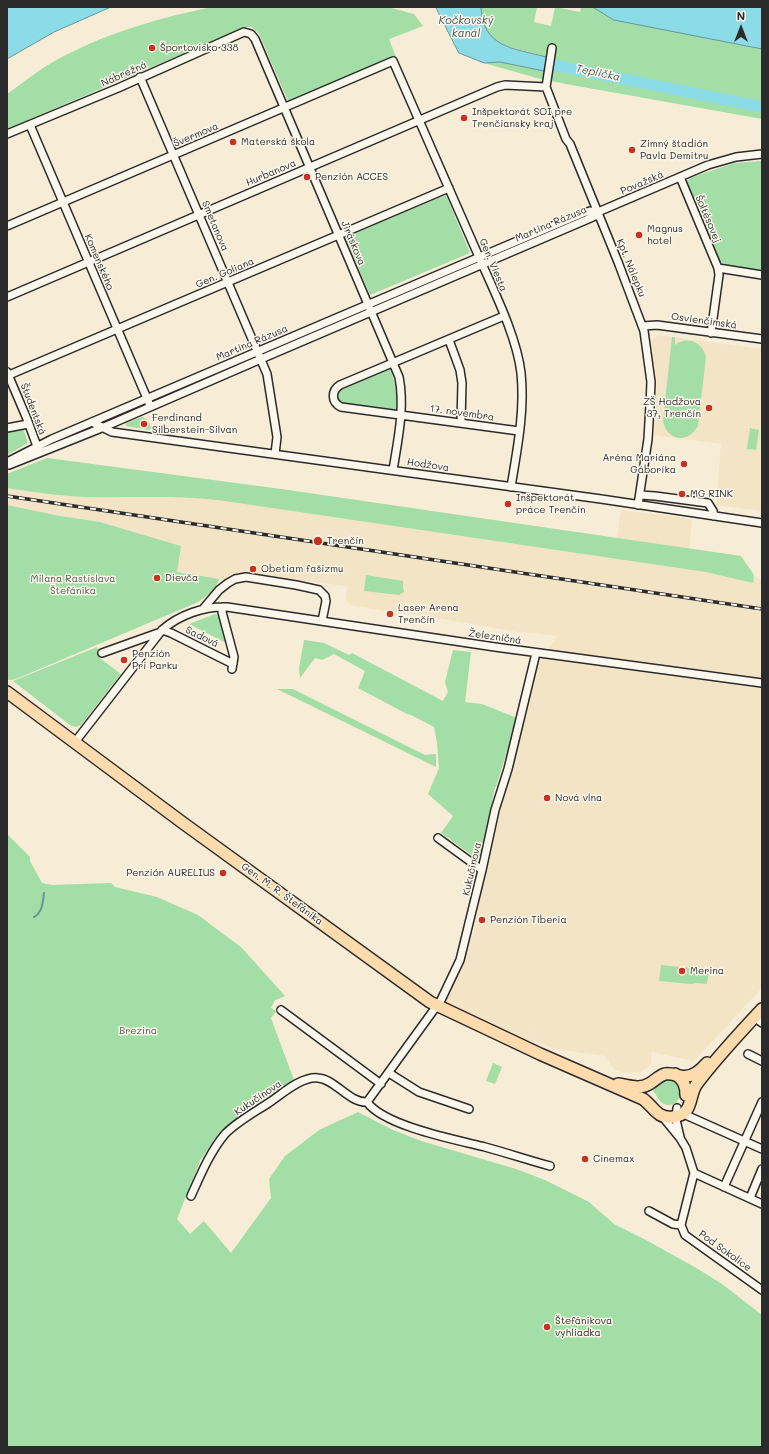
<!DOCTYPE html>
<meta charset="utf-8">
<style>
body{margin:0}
#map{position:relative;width:769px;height:1454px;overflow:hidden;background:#f7ecd6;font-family:Mali,sans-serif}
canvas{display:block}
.frame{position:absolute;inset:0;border:8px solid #2b2b2b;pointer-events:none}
.north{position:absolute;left:721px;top:8px;width:40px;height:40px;-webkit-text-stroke:3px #fbf7ec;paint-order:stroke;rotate:0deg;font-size:11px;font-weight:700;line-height:16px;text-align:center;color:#2b2b2b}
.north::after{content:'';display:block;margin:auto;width:14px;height:18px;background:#2b2b2b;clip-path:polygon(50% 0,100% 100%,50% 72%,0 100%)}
</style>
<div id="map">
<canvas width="769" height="1454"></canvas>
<div class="frame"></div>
<div class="north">N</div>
</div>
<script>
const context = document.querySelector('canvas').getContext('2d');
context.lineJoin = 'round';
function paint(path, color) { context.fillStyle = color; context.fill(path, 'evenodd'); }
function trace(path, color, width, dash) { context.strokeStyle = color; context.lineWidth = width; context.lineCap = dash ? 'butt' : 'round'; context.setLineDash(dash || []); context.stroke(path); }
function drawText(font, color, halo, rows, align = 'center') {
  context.font = font + ' Mali,sans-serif'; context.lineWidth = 3; context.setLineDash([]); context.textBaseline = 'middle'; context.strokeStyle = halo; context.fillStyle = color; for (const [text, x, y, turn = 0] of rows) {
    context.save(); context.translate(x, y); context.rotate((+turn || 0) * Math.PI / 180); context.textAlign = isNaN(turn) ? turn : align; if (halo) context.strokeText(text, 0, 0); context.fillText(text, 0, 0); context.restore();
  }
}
paint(new Path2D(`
 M658,335L762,349V511L716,505L721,444L654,435L657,381L651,341Z
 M47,458L281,489L617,538L621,510L692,519L689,548L741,556L752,576L762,580V988L694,1061L652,1052L651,1064L641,1072L625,1073L615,1070L611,1065L606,1056L554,1049L535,1040L533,1025L535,1044L445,1002L474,933L494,822L537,666L557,636L540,634L536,633L517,632L421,615L385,610L384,611L350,605L346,599L347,586L236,573L220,581L207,593L177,572L181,546L100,522L60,516L7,505V474Z`), '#f4e4c6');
paint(new Path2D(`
 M212,7H388L414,14L423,26L389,39L396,57L288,101L259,34L252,27H245L7,129V94C27,80 46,64 68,54C113,31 163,17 212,7Z
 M481,7H537L534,22L551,26L555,7L580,12L581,7H593L614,20L762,49V119L566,84L537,78L484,63L500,62L543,71L546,57C514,46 483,50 481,7Z
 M762,161V271L728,267L719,261L686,181L690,179V178L734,163Z
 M446,195L470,253L370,295L345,237Z
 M672,337H675V345C687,336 701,341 706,356L698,426C688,444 667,441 663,421Z
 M256,356L255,358L154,401L152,400Z
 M389,366C396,382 397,396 396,412L346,406L338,402L335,394L338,389Z
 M142,417C147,418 150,423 151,428L149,430L126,426V423Z
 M23,428L28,443L7,455V431Z
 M750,428L759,430L756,450L747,449Z
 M47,458L281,489L741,556L754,575L753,583L706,572L218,500C174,495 130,498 86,497C60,496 33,492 7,488V474Z
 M7,505L60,516L100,522L181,546L177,572L219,579C217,588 204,599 196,603L16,679L9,680L7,678Z
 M366,575L403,581V587L404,592L399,595L364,591Z
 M215,614L220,616L227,641L226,643L189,624Z
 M304,640L324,643L349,655L352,653L443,701L448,692L445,682L453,650L471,652L465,702L482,704L517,718L496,787H495L480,861L441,833L453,816L428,794L439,768L437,743L434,727L411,715L407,714L358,688L365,671L334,654L322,660L315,658L300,678L299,668Z
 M97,647L101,659L121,674L81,725L76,727L70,725L13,681Z
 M277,689H293L425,755L436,754V767Z
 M7,834L30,857V861L42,883L52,885L111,883L115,887L157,897L198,915L242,948L285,996L275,1000L271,1008L276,1011L271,1018L294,1080L238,1117L221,1130L200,1161L177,1219L190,1234L204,1221L231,1253L271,1198L269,1179L285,1156L319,1130L358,1112L393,1130L421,1141L516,1169L545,1180L589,1202L614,1224L646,1240L698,1269L722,1284L762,1315V1447H7Z
 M661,965L709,970L707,984L697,983L691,984L659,981Z
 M493,1063L502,1067L495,1084L486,1081Z
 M666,1080C690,1080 681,1111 664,1104C659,1102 657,1095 653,1091L658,1083Z`), '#a2dea5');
const water = new Path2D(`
 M7,7H111L54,32L7,59Z
 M436,7H481C483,48 513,48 546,57L544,71L500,62L484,63L459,53Z
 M593,7H762V49L614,20Z`);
paint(water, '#8bdce6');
trace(water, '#65959b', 1);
trace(new Path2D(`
 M34,917C42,913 43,902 44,893`), '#65959b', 2);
trace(new Path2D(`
 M539,62L762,107`), '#8bdce6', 11);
const minor = new Path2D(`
 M552,48L546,87L566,139L570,144L618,262L644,331L651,382L650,405L648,439L638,505
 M140,77L267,374L277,437L275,454
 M30,125L149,403
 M7,134L118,88L244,32L251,34L255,39L399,377C405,408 398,439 393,470
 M680,177L718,268L719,275L711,333
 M7,226L393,61C422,126 450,192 479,257C494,291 517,337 521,373C525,411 517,450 511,487
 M718,268L762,275
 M7,297L497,87L505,85L546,87
 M504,316L340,385C331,391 331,402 341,407L519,431
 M643,326L657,325L762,339
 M449,340L460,370L462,383L461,422
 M7,372L27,419L38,449
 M9,375L449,188
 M92,422L112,432L601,499L762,523
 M7,428L28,424
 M7,462L52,439L583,213L590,211L598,212L708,165L736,157L762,154
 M9,465L104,427L268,356L586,220L595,216L598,212
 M640,495L655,496L708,503L713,511L714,516
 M223,607L222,612L234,657L232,669
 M203,609L219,590L228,583L235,579L246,577L296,585L319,590L325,596L326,601L322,621
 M162,630L171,633L233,664
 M102,653L158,633
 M75,742L162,630C179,615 204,606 227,607L495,647L762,683
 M438,838L482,870
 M281,1010L381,1084
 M754,1017L762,1023
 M748,1054L762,1061
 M389,1073L419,1092L469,1109
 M367,1102C384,1126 457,1140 485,1147C507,1153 528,1160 550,1166
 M677,1108L676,1120L680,1137
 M662,1116L680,1138L686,1148L694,1173L681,1225L685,1235L762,1290
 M688,1116L762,1149
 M694,1173L762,1204
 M724,1187L762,1102
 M191,1196C201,1174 210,1152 225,1134C238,1121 255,1112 270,1102C279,1096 288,1088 298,1083C304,1080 311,1077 318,1078C335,1079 349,1103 367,1102L441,1000L460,960L482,870L495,810L508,769L536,653
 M750,1198L762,1169
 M649,1211L673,1224L681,1225`);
const primary = new Path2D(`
 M7,692L183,823L430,1002L540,1054L643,1099C654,1107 657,1119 673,1117C694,1114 688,1098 696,1085C716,1058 739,1034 762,1009
 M675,1074C683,1079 686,1085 686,1095
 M618,1084C628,1085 639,1090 649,1084C655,1081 658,1076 665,1074C670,1073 675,1075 680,1076C691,1079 700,1071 707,1063`);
trace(minor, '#2b2b2b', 10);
trace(primary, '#2b2b2b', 14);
trace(minor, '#fbf7ec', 7);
trace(primary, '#fedbac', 11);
const rail = new Path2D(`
 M7,496L762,609`);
trace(rail, '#2b2b2b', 3.5);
trace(rail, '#fbf7ec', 2, [6]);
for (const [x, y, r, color] of [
 [152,48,4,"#c8321e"],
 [464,118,4,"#c8321e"],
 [233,142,4,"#c8321e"],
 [632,150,4,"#c8321e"],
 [307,177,4,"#c8321e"],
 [639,235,4,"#c8321e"],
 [709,408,4,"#c8321e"],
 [144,424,4,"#c8321e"],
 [684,464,4,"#c8321e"],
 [682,494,4,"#c8321e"],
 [508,504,4,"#c8321e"],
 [318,541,5,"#c8321e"],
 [253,569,4,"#c8321e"],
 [157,578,4,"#c8321e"],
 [390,614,4,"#c8321e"],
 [124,660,4,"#c8321e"],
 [547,798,4,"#c8321e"],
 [223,873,4,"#c8321e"],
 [482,920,4,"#c8321e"],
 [682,971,4,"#c8321e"],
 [585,1159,4,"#c8321e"],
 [547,1327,4,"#c8321e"]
]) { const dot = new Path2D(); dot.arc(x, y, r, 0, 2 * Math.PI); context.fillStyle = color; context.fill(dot); trace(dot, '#fbf7ec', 1.5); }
drawText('10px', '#2b2b2b', '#fbf7ec', [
 ["Športovisko 338",160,48],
 ["Inšpektorát SOI pre",472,112],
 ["Trenčiansky kraj",472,124],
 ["Materská škola",241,142],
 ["Zimný štadión",640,144],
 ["Pavla Demitru",640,156],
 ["Penzión ACCES",315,177],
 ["Magnus",647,229],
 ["hotel",647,241],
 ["ZŠ Hodžova",701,402,"right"],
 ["37, Trenčín",701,414,"right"],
 ["Ferdinand",152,418],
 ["Silberstein-Silvan",152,430],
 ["Aréna Mariána",676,458,"right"],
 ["Gáboríka",676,470,"right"],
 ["MG RINK",690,494],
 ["Inšpektorát",516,498],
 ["práce Trenčín",516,510],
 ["Trenčín",327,541],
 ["Obetiam fašizmu",261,569],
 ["Dievča",165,578],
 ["Laser Arena",398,608],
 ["Trenčín",398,620],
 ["Penzión",132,654],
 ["Pri Parku",132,666],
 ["Nová vlna",555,798],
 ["Penzión AURELIUS",215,873,"right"],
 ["Penzión Tiberia",490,920],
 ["Merina",690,971],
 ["Cinemax",593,1159],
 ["Štefánikova",555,1321],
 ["vyhliadka",555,1333]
], 'left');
drawText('10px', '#2b2b2b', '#fbf7ec', [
 ["Nábrežná",124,74,-24],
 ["Švermova",196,135,-23],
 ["Hurbanova",271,173,-23],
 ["Považská",642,183,-23],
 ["Šoltésovej",708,219,67],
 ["Martina Rázusa",551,224,-23],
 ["Smetanova",215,226,67],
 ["Jiráskova",353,243,67],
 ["Komenského",99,262,67],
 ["Gen. Viesta",493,265,67],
 ["Kpt. Nálepku",631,268,68],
 ["Gen. Goliana",225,273,-23],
 ["Osvienčimská",704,321,8],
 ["Martina Rázusa",252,343,-23],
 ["Študentská",33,409,69],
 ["17. novembra",462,413,8],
 ["Hodžova",428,465,8],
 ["Sadová",202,637,26],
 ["Železničná",495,637,8],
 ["Kukučínova",472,869,-77],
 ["Gen. M. R. Štefánika",282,894,36],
 ["Kukučínova",258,1098,-34],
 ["Pod Sokolice",725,1251,36]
]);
drawText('10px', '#49584a', '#fbf7ec', [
 ["Milana Rastislava",73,579],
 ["Štefánika",73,591],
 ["Brezina",138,1031]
]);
drawText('italic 11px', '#43575a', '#fbf7ec', [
 ["Kočkovský",466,21],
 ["kanál",466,34],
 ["Teplička",598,73,12]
]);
</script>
